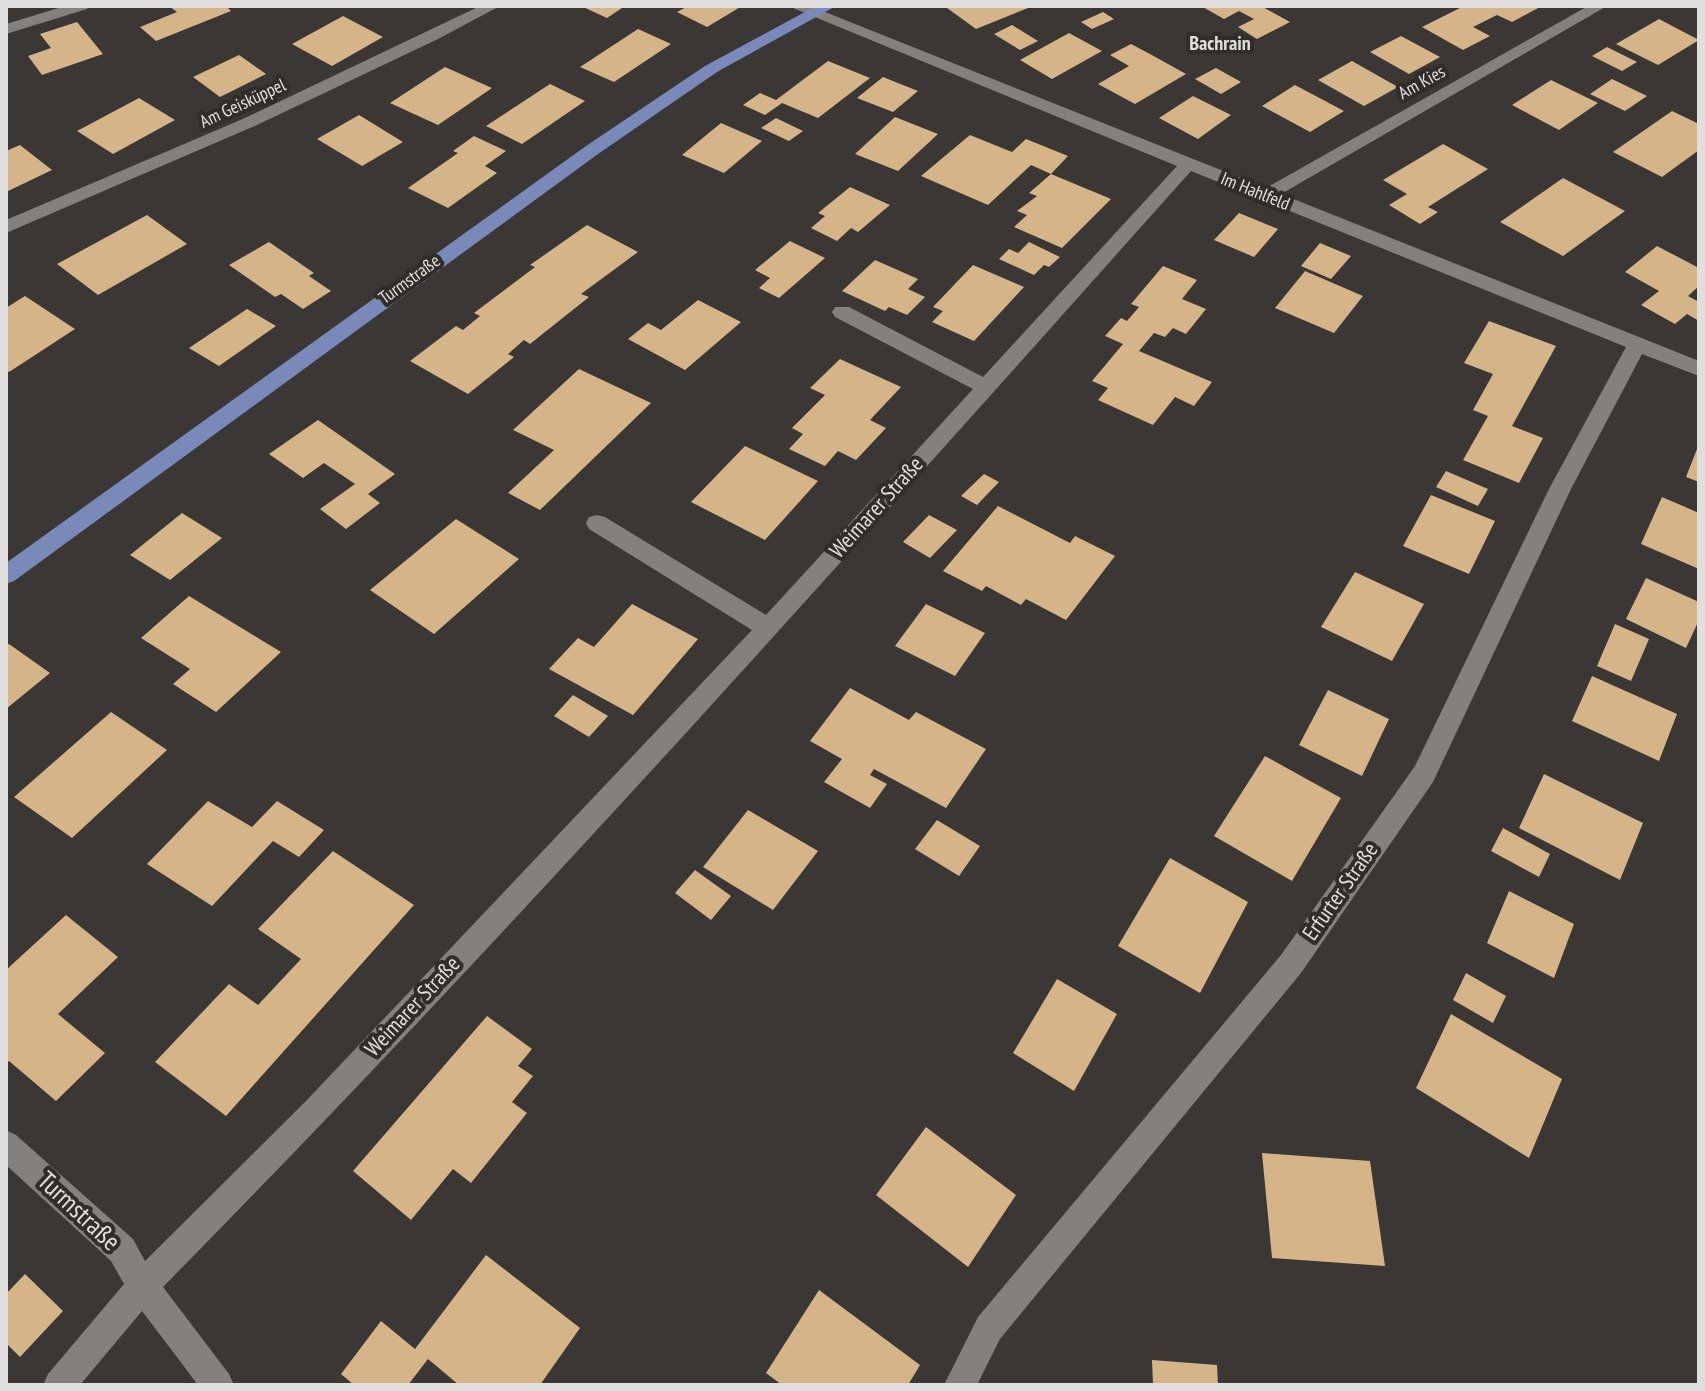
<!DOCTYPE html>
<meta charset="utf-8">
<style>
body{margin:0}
#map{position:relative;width:1705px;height:1391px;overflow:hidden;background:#3a3734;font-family:"PT Sans Narrow",sans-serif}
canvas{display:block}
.frame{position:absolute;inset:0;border:8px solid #e1dfdd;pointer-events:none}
</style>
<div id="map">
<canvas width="1705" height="1391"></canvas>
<div class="frame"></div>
</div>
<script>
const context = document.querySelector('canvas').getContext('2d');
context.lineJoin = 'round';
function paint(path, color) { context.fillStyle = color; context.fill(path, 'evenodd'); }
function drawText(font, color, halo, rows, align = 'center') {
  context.font = font + ' "PT Sans Narrow",sans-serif'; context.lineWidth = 8; context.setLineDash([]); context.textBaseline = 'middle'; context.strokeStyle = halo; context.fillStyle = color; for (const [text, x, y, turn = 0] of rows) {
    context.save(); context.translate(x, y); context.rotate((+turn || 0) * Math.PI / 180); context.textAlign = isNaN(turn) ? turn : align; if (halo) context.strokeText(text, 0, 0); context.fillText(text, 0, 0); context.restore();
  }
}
paint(new Path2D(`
 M169,6H226L231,11L156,41L140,27L177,12Z
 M581,6H625L607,18Z
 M688,6H742L707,27L677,12Z
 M952,6H1033L976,29L947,8Z
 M1201,6H1261L1290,22L1257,39L1238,27L1254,19L1239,11L1224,19Z
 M1464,6H1542L1512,22L1497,15L1473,27L1490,36L1463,50L1422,27Z
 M1103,12L1114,19L1092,29L1081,22Z
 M343,16L383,37L332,66L292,44Z
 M1659,19L1699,40L1658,65L1616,44Z
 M77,22L103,54L42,75L28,56L51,48L40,34Z
 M1012,25L1038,41L1020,50L994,34Z
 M638,29L671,44L614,82L580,67Z
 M1069,33L1102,51L1052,79L1020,60Z
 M1401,36L1440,57L1409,74L1370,52Z
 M1131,44L1150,54L1186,74L1135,104L1098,84L1129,66L1110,55Z
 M1607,47L1637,62L1622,71L1592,56Z
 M239,55L266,74L220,97L193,77Z
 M828,61L870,78L818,118L782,103L765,115L743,105L760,93L776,100Z
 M1352,61L1398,87L1364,106L1318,80Z
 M445,67L492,88L438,125L390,103Z
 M1216,68L1241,82L1221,94L1195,79Z
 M883,77L918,91L893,112L857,98Z
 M1612,79L1647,96L1625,111L1590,94Z
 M1551,80L1598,103L1559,130L1512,105Z
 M550,84L585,101L522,144L486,126Z
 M1295,85L1344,111L1310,132L1262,106Z
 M1193,96L1231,115L1198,139L1159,118Z
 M139,98L175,120L113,154L77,131Z
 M1672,111L1699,124V150L1662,177L1613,152Z
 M359,115L403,142L362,166L317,139Z
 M895,117L938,134L898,171L855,154Z
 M776,118L803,131L789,141L761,128Z
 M721,123L762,141L724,173L682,155Z
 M970,135L1012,152L1026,139L1068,156L1051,174L1031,165L988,205L921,176Z
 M474,136L506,151L485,166L497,173L448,208L408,188L458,153L453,151Z
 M1443,144L1488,169L1428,207L1438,212L1420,224L1389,205L1407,194L1383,180Z
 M20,145L52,170L6,192V151Z
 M1051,174L1111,199L1062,248L1014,227L1027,215L1017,211L1037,196L1029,193Z
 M1563,178L1625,211L1563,256L1500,222Z
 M850,187L890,205L858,232L851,228L837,241L811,228L825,216L818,213Z
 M1239,213L1278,229L1254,257L1214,240Z
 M147,215L187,244L98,295L57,264Z
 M587,225L638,252L581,294L589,297L530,344L524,340L508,354L514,357L468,394L410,361L456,326L463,330L480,316L474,313L535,267L530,265Z
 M790,241L825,258L779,298L759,288L770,278L755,270Z
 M269,242L314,273L309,276L331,291L303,309L281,294L275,297L229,265Z
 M1029,242L1060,257L1049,267L1044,265L1034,275L999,259L1009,249L1018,253Z
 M1320,243L1351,256L1331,279L1301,266Z
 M1657,246L1699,268V286L1688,296L1699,302V321L1687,314L1675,324L1641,305L1659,291L1625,272Z
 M875,260L918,279L908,289L925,297L907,315L889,307L885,311L842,291Z
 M973,265L1024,287L974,341L932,322L943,311L933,307Z
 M1163,266L1197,280L1182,299L1206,309L1186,334L1173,328L1165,337L1154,333L1139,351L1212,382L1194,406L1175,397L1153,425L1098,400L1108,388L1092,381L1123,344L1105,336L1121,318L1127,321L1139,307L1131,304Z
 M1305,271L1363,296L1334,333L1275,308Z
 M25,296L75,329L9,372L6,370V308Z
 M698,300L741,322L685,370L628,339L648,323L661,330Z
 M247,309L276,326L219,366L189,348Z
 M1489,321L1556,346L1512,426L1543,438L1519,483L1463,460L1488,416L1473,410L1493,374L1464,363Z
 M840,359L901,387L870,420L886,428L856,460L838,451L825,466L789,449L803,434L792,428L825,395L810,388Z
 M579,369L651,403L540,510L508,493L554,450L513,430Z
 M318,420L395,474L368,494L380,503L346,529L320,509L355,484L324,463L303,478L269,454Z
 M1699,444V482L1686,477Z
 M745,446L818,481L765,540L691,502Z
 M1446,471L1488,489L1478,506L1436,487Z
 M984,474L999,482L977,505L961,496Z
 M1431,495L1495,521L1469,574L1403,546Z
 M1662,497L1699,513V569L1641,544Z
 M998,506L1070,543L1075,536L1115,556L1066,620L1026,599L1021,605L986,586L982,591L943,571Z
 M182,513L222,538L170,580L130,555Z
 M929,515L957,530L930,558L903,542Z
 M456,519L519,559L434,634L370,590Z
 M1355,572L1424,604L1392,661L1321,627Z
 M1646,578L1699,602V620L1686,648L1626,619Z
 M189,596L281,652L216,712L173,684L190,669L141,638Z
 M632,604L698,639L633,715L549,669L578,638L594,647Z
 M926,604L985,633L955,676L895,646Z
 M1615,624L1649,639L1631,681L1597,666Z
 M9,644L50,673L6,709V646Z
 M1592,676L1677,714L1659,761L1572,721Z
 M850,688L909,720L916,712L986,749L946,808L874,769L870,775L887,784L870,808L824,782L842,759L810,741Z
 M1328,690L1389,719L1362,776L1299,745Z
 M573,695L608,716L589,737L554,716Z
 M111,712L167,750L72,838L14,797Z
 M1265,756L1341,798L1292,881L1214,836Z
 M1544,774L1643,823L1620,880L1519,828Z
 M208,801L252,827L277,801L324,830L299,857L273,841L212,906L147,864Z
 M748,810L818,851L773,910L703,867Z
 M937,820L980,846L959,876L915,849Z
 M1503,828L1550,854L1539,877L1491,851Z
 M333,851L414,905L226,1116L155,1062L229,984L258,1005L301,959L258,929Z
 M1170,858L1248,902L1200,993L1118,946Z
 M695,870L731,896L711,920L675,893Z
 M1509,891L1574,924L1554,978L1487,943Z
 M66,915L118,957L58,1014L105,1053L56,1101L9,1061L6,1064V970Z
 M1466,973L1506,996L1493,1023L1453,1000Z
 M1057,979L1117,1014L1074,1091L1013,1053Z
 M1451,1014L1562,1079L1529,1158L1416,1088Z
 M487,1016L532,1049L518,1066L533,1076L512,1102L527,1113L471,1183L453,1169L411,1220L353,1171Z
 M926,1127L1016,1195L968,1267L876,1195Z
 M1262,1153L1370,1161L1385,1266L1272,1258Z
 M486,1255L580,1328L540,1385H459L428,1359L408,1385H354L341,1374L381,1321L415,1349Z
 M25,1274L63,1311L20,1357L6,1343V1294Z
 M819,1290L920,1365L908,1385H782L766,1373Z
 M1152,1360L1217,1365L1218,1385H1153Z`), '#d5b488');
paint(new Path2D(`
 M65,6H89L87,9L6,34V24Z
 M480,6H500L438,39L257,125L6,233V220L245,118Z
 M788,6H810L1266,188L1588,6H1607L1281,194L1699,361V376L1642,354L1571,489L1433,782L1301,973L1000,1339L977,1385H944L978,1317L1281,955L1415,766L1549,489L1626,347L1191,171C854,548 518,927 163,1287L229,1374L234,1385H198L142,1311L80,1385H43L48,1374L124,1284L111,1261L6,1165V1130L16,1135L133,1239L145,1261L305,1102L752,630L589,529L586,523L589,517L597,515L605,517L766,615L973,389L835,317L832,312L835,307H849L983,377L1177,166Z`), '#83807d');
paint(new Path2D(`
 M816,6H836L717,72L598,154L14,581L6,584V563L586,146L705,66Z`), '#798aba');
drawText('18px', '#e1dfdd', '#302d2a', [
 ["Am Kies",1422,83,-29],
 ["Am Geisküppel",243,104,-25],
 ["Im Hahlfeld",1255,192,22],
 ["Turmstraße",410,280,-36]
]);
drawText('bold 20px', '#e2dfda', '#302d2a', [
 ["Bachrain",1220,44]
]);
drawText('22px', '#e1dfdd', '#302d2a', [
 ["Weimarer Straße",877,508,-48],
 ["Erfurter Straße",1341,892,-55],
 ["Weimarer Straße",413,1007,-47]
]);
drawText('26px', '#e1dfdd', '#302d2a', [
 ["Turmstraße",78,1212,43]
]);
</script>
